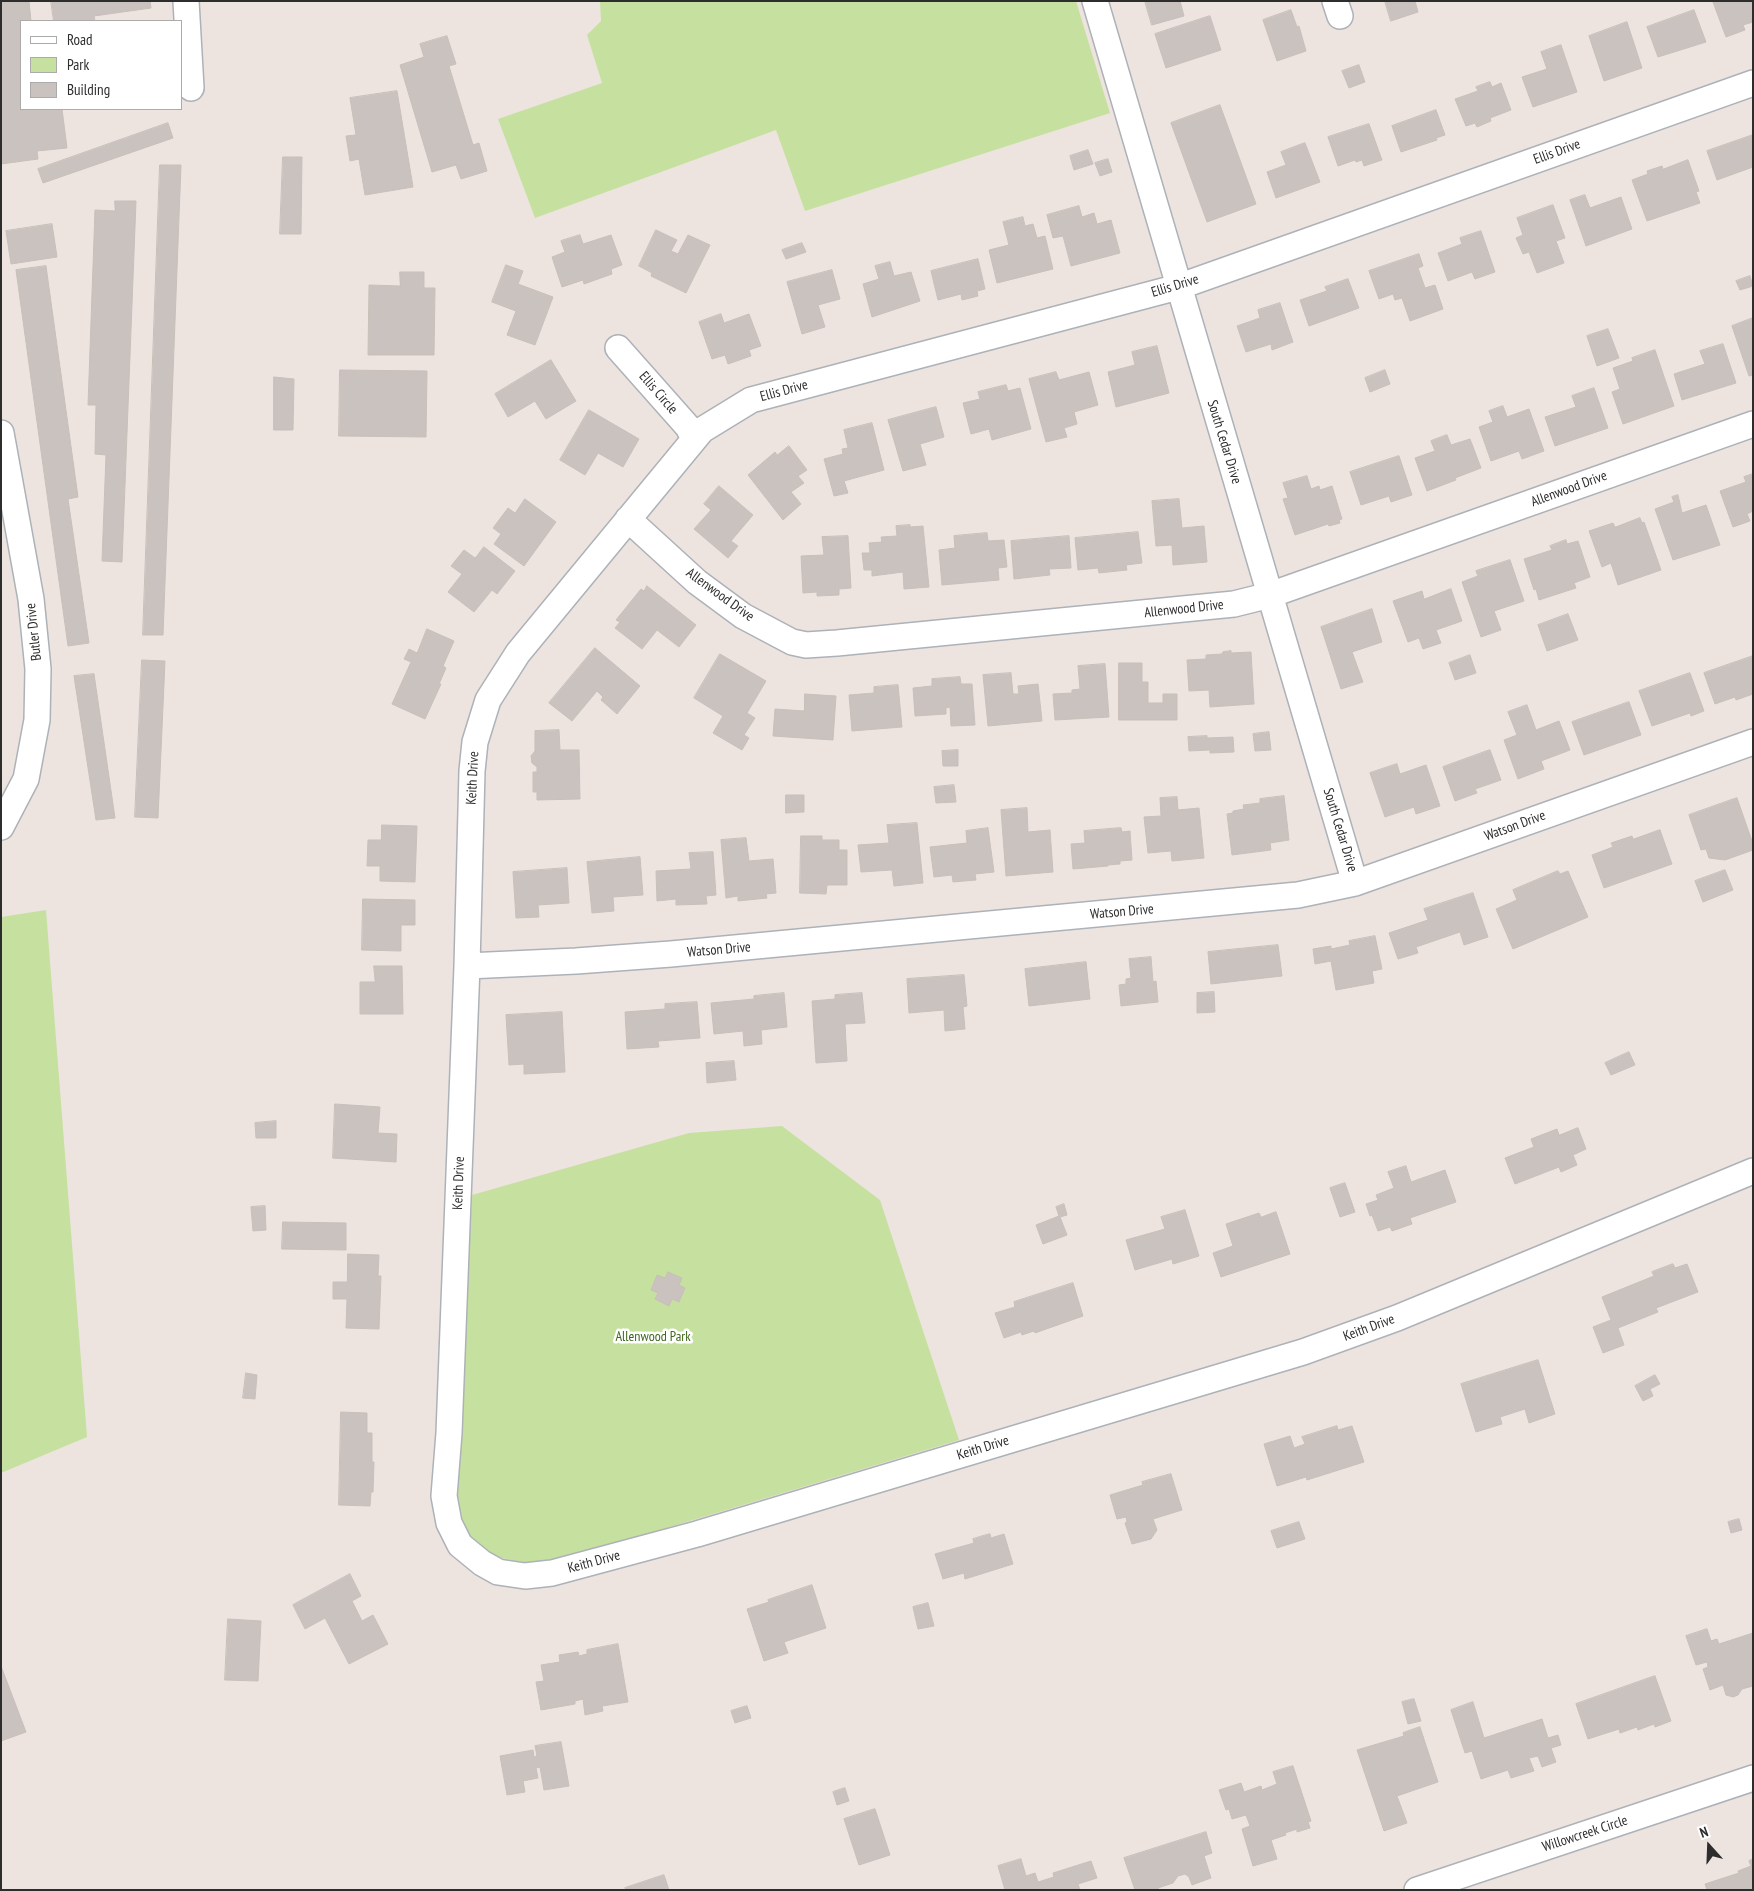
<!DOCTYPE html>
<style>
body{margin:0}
#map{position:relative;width:1754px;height:1891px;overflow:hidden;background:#ede4e0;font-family:"PT Sans Narrow",sans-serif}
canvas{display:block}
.frame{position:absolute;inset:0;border:2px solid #2d2d2d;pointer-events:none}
.legend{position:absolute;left:20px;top:20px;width:162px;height:90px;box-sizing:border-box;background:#fff;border:1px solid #ababab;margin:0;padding:6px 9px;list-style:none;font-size:15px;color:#2d2d2d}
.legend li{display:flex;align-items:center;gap:10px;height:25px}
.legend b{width:25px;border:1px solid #ababab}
.north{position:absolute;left:1684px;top:1821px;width:50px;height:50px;-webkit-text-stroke:4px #fff;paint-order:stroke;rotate:340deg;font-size:14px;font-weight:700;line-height:20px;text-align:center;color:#2d2d2d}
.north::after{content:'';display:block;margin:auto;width:18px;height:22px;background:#2d2d2d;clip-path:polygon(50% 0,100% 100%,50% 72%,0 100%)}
</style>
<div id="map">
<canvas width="1754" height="1891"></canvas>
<div class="frame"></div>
<ul class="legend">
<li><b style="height:6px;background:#fff"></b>Road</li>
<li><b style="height:14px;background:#c6e19f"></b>Park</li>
<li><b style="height:14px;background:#c9c2be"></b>Building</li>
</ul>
<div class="north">N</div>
</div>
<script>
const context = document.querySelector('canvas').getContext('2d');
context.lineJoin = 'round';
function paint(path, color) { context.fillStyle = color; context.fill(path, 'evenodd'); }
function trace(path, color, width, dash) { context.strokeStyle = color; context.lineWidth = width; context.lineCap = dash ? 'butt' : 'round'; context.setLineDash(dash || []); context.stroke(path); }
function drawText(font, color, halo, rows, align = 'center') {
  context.font = font + ' "PT Sans Narrow",sans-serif'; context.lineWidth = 5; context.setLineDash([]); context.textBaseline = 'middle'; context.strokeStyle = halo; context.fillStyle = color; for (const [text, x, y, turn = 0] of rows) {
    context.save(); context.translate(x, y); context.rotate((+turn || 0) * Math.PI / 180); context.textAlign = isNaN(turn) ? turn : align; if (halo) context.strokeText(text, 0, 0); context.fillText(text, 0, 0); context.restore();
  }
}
paint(new Path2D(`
 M600,1H1076L1110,113L805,211L776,130L535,218L498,119L602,83L587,35L601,21Z
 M46,910L87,1437L1,1473V917Z
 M782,1126L880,1200L959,1440L593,1550L531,1564L492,1556L466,1534L457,1496L472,1195L689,1133Z`), '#c6e19f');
const building = new Path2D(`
 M1,1H29L31,21H21V109H62L67,148L37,151L38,159L1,164Z
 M51,1H150L151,8L94,16L95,21H54Z
 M1145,1H1180L1184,16L1152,25Z
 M1385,1H1415L1418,12L1391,21Z
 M1716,1H1753V22L1743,25L1745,30L1726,37L1713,2Z
 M1291,10L1297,27L1299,26L1306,51L1277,61L1263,20Z
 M1694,10L1706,42L1658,57L1647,27Z
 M1210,16L1221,50L1166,68L1155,34Z
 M1627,22L1642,68L1604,81L1589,36Z
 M447,36L456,64L449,66L473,145L479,143L487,171L461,179L456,165L432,172L400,65L424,57L420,44Z
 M1561,45L1577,92L1533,107L1522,77L1547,69L1541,52Z
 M1359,65L1365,82L1349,88L1342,71Z
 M1490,82L1492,87L1501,83L1511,110L1490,118L1491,121L1477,127L1475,123L1466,126L1455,99L1478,91L1476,87Z
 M397,91L413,187L365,195L359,159L350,161L346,136L356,135L350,98Z
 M1220,105L1256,204L1207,222L1171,123Z
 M1436,110L1445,135L1436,138L1437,140L1401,152L1392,126Z
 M168,123L173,138L43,183L38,169Z
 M1369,124L1382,160L1364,166L1362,160L1356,162L1355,160L1338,166L1328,137Z
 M1753,135V167L1717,180L1707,151Z
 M1305,143L1320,182L1276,198L1267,172L1286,165L1281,152Z
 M1088,150L1093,164L1074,170L1070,156Z
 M283,157H302L301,234H280Z
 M1108,159L1112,172L1100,176L1095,163Z
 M1688,160L1699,191L1696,192L1700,203L1647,221L1632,180L1648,174L1647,171L1662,166L1663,169Z
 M160,165H181L163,635H143Z
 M1585,195L1590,208L1621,197L1632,229L1586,246L1570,200Z
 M115,201H136L122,562L102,561L106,455L95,454L96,405H88L95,210L115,211Z
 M1553,205L1565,238L1556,241L1564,263L1537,273L1529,252L1523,254L1516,238L1523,235L1517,218Z
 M1079,206L1082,217L1094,213L1097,224L1111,220L1120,253L1071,266L1063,236L1053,238L1047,215Z
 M1023,217L1025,226L1033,224L1037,238L1045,236L1053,269L997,283L989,250L1009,245L1003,222Z
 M52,224L57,257L11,264L6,231Z
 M656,230L677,240L671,251L678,254L688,235L710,245L686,293L651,276L652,273L639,266Z
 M1481,231L1495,272L1475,279L1472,272L1448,281L1438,253L1462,244L1460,238Z
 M580,235L583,244L611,235L622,265L611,269L612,274L584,284L583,280L562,287L552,257L565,252L561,241Z
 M802,243L806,252L786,259L782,250Z
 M1419,254L1423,266L1418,268L1425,288L1435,285L1443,309L1410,321L1402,298L1395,300L1393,294L1379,299L1369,271Z
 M978,259L985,289L977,291L978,296L962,300L961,294L938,300L931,271Z
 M890,262L894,276L911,272L920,301L872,317L863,284L879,279L875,266Z
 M506,265L523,271L518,284L553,297L535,345L507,335L516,311L492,302Z
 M46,266L78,497L68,499L89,643L68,646L16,270Z
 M832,270L840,299L818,305L825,327L802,334L787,282Z
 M400,272H424V288H435L434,355H368L369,285L400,286Z
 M1750,276L1753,286L1740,290L1736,281Z
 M1348,279L1359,308L1309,326L1300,300L1327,291L1325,287Z
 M1280,303L1293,342L1272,350L1271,344L1246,352L1237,326L1260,318L1258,310Z
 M721,314L724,323L749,314L761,346L749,350L751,356L728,364L725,355L712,359L699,322Z
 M1753,318V375L1749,376L1732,326Z
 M1608,329L1619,358L1597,366L1587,336Z
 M1723,344L1736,383L1682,400L1674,374L1705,364L1700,351Z
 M1157,346L1169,393L1116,407L1108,372L1135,365L1132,352Z
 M1655,350L1674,406L1623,424L1612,392L1620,389L1613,368L1633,361L1632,358Z
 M551,360L576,401L546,419L535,401L508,417L495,394Z
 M340,370L427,371L426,437L339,436Z
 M1385,370L1390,384L1370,392L1365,378Z
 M1056,372L1059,380L1089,372L1098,405L1074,412L1077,424L1064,428L1067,437L1046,442L1029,379Z
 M274,377L294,379L293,430H274Z
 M1006,385L1008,391L1020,388L1031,429L992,440L989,429L971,434L963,403L980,399L978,392Z
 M1594,388L1608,428L1555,446L1545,417L1576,407L1572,396Z
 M1503,406L1507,417L1529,409L1544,451L1522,459L1519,451L1491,461L1479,427L1493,422L1489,411Z
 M936,407L944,437L920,444L926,465L903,471L888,420Z
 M589,410L639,439L623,467L598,453L585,475L560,460Z
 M872,423L884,470L844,481L848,493L834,496L824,459L843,454L842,449L848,448L844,430Z
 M1447,435L1451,445L1470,439L1481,468L1455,478L1456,480L1427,491L1415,458L1435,451L1431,441Z
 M789,446L807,470L798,476L804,483L791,492L801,504L783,520L748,475L775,452L777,455Z
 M1399,456L1412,495L1391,502L1389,496L1361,505L1350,472Z
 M1753,474V511L1747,514L1750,521L1733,527L1720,491L1746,482L1744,477Z
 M1307,476L1311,489L1319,486L1320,490L1332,486L1342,519L1339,520L1340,523L1329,526L1328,524L1295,535L1283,499L1288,498L1283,483Z
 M719,486L753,515L731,541L738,546L728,558L694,529L711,510L704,504Z
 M1678,495L1682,513L1706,505L1720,545L1673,560L1655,509L1674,502L1672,497Z
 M525,499L556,522L524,566L494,544L501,534L493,528L508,508L515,513Z
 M1179,499L1182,528L1204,526L1207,562L1173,565L1172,545L1156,546L1152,501Z
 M1640,518L1642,523L1644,522L1661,570L1618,585L1611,563L1602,567L1589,531L1613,523L1615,527Z
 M910,525V527L923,526L929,587L904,589L903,572L872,576V570H864L862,553H870L869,543L882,542L881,537L897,536L896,526Z
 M1138,532L1142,563L1126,565L1127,570L1099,573L1098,568L1078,570L1075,538Z
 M987,533L988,541L1004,540L1007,567L998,568L999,580L942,585L939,550L955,548L954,536Z
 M848,536L851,588L839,589V595L817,596V592L803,593L801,556L824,555L822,537Z
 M1069,536L1071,568L1049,569L1050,575L1014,579L1011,541Z
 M1566,540L1567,544L1578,541L1590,577L1574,583L1576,588L1539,600L1536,589L1534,590L1524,559L1552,550L1550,546Z
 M484,547L515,571L497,594L492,590L474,612L448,592L462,574L451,566L464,550L475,558Z
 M1510,560L1524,601L1494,611L1501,630L1481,637L1462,582L1478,576L1476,571Z
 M647,586L696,625L679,647L657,630L642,649L615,628L620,622L616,620L641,589L644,591Z
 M1451,589L1462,621L1436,630L1441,643L1423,649L1419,638L1408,642L1393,601L1422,591L1424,599Z
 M1372,609L1382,642L1352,652L1363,682L1341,689L1321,627Z
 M1568,614L1578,640L1547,651L1538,625Z
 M427,629L454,641L443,666L446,668L439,684H441L425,719L392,704L411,662L404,659L409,649L417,653Z
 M595,648L640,686L617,714L601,700L603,697L597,691L572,721L549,703Z
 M1231,651V653L1251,652L1254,704L1210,707L1209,690L1189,691L1187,660L1206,659V655L1222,654L1223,652Z
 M720,654L766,681L747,713L755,718L744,735L749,738L742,750L713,733L723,716L694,698Z
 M1470,655L1476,673L1455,680L1449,663Z
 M1753,656V694L1736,700L1735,697L1715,704L1704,673Z
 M142,660L165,661L158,818L135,817Z
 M1119,663H1142V682H1148V703H1163V694H1177V720H1119Z
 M1105,664L1109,717L1055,720L1053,694L1072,693V690L1080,689L1078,666Z
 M1011,673L1013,694H1019L1018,686L1038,684L1042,721L988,726L983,675Z
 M1690,673L1704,711L1691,716L1690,713L1652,726L1639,691Z
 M94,674L115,818L96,820L74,676Z
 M960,677L961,684H972L975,725L951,726L950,707L946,708V714L915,716L913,688L932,686V679Z
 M898,685L902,727L852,731L849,695L874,693V687Z
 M805,694L836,696L833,740L773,736L775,709L804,711Z
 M1629,702L1641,735L1584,755L1572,722Z
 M1527,705L1536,730L1559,721L1570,750L1541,761L1544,769L1518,779L1504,740L1517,735L1508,712Z
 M559,730L560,750H579L580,799L537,800V792H533V772H537V767L532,763L531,756L535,751V731Z
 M1269,732L1271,750L1255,751L1253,734Z
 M1207,736V738L1233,737L1234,752L1210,753V750L1189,751L1188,737Z
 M958,750V766H943L942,751Z
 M1490,750L1501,780L1475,789L1477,793L1455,801L1443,767Z
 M1397,764L1400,774L1426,765L1440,806L1416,814L1414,807L1385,817L1370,773Z
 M954,785L956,802L936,803L934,787Z
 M786,795H804V812L786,813Z
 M1284,796L1289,840L1270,843L1271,850L1232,855L1227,814L1233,813V811L1244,809L1243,805L1260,803V799Z
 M1177,797L1178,810L1199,808L1204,858L1172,861L1171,851L1148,853L1144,817L1161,816L1160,798Z
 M1737,798L1753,844V850L1725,860L1709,858L1706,849L1701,850L1689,815Z
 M1027,808L1028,832L1050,830L1053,872L1006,876L1001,810Z
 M917,823L923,883L894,886L892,870L861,872L858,845L889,843L887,825Z
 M382,825L417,826L415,882L380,881V866H367L368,840H381Z
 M988,828L994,872L975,874L976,880L953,882L952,875L934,877L930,847L967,843L966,831Z
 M1121,828L1122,832L1130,831L1132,860L1120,861V864L1108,865V866L1073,869L1071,844L1085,843L1084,831Z
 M1660,830L1672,864L1604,888L1592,855L1613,847L1611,843L1632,836L1633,839Z
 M801,836H822V840H839V850H847V885H827L826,894L800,893Z
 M746,838L749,861L773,859L776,893L766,894L767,898L738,901V896L726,898L721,840Z
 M713,852L716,895L706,896L707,904L676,905V899L657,901L656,871L691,869L689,853Z
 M640,857L643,895L613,897L614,911L592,913L587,862Z
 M567,868L569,903L538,905L539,917L516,918L513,872Z
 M1725,870L1733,890L1703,902L1695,881Z
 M1558,871L1560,874L1568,871L1588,917L1513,949L1496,909L1517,900L1513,890Z
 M1473,893L1488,937L1464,945L1460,932L1416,947L1418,953L1398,959L1389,933L1428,920L1424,909Z
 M363,899L415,900V925H401V951L362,950Z
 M1375,936L1382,969L1372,971L1374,983L1336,990L1331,961L1315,964L1313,949L1331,946V949L1350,945L1349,941Z
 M1278,945L1282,976L1211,984L1208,952Z
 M1151,957L1153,982L1156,981L1158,1002L1121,1006L1119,985L1126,984V979L1131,978L1129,959Z
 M1086,962L1090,999L1029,1006L1025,969Z
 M374,966H402L403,1014H360V982H375Z
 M964,975L967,1006L963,1007L965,1029L945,1031L944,1010L909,1013L907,979Z
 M1214,992L1215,1012L1197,1013V993Z
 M784,993L787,1027L761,1030L762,1044L744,1046L743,1031L714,1034L711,1003L754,999V996Z
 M862,993L865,1023L845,1024L847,1061L816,1063L812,1001L835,999V995Z
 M697,1002L700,1038L658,1041L659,1047L627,1049L625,1012L665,1009V1004Z
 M562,1012L565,1072L524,1074V1064L509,1065L506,1015Z
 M1629,1052L1635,1065L1611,1075L1605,1063Z
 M734,1061L736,1080L707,1083L706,1063Z
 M335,1104L380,1107L378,1133L397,1134L396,1162L333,1158Z
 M276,1121V1138H256L255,1123Z
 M1578,1128L1586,1149L1573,1155L1577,1165L1561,1172L1559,1167L1515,1184L1505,1158L1534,1147L1531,1139L1557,1129L1559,1135Z
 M1406,1166L1411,1182L1445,1170L1456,1202L1410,1218L1412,1224L1392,1231L1390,1227L1378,1231L1372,1215L1370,1216L1366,1204L1378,1200L1376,1195L1394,1188L1388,1172Z
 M1345,1183L1355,1212L1340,1217L1330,1188Z
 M1064,1204L1067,1215L1060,1217L1067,1235L1043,1244L1036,1225L1059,1216L1056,1207Z
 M265,1206L266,1230L253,1231L251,1207Z
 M1185,1210L1199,1256L1173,1264L1172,1259L1135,1270L1126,1240L1165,1229L1161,1217Z
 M1276,1212L1290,1254L1221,1277L1213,1253L1233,1246L1226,1224L1259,1213L1261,1217Z
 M283,1222L346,1223V1250L282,1249Z
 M348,1254L379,1255L378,1276H381L379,1329L346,1328L347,1299H333V1282H347Z
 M1673,1264L1675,1268L1687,1264L1698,1292L1656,1308L1658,1312L1618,1328L1624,1345L1603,1353L1593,1327L1611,1320L1602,1297L1654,1276L1652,1272Z
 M668,1272L682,1278L679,1285L685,1288L679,1302L672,1299L669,1306L655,1299L658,1293L651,1290L657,1275L665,1278Z
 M1073,1283L1083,1316L1035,1333L1034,1331L1022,1335L1021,1332L1004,1338L995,1313L1015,1307L1014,1302Z
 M1538,1360L1555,1414L1529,1423L1525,1409L1500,1417L1502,1424L1476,1432L1461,1384Z
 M246,1373L257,1375L255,1399L243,1398Z
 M1655,1375L1660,1384L1650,1389L1653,1396L1643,1401L1635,1386Z
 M341,1412L367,1413V1433H372V1462H374L373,1492H371L370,1506L339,1505Z
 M1337,1426L1338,1430L1352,1426L1364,1462L1307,1480L1306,1477L1277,1486L1264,1444L1290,1436L1294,1448L1305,1444L1302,1437Z
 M1171,1474L1182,1510L1153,1519L1157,1530L1151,1539L1132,1544L1125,1523L1127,1522L1126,1517L1117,1519L1110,1495L1143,1485L1142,1482Z
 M1739,1519L1742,1530L1731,1533L1728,1522Z
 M1299,1522L1305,1539L1277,1548L1271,1531Z
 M990,1534L991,1538L1004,1534L1013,1564L965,1579L964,1573L943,1579L935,1554L974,1543L973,1539Z
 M350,1574L361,1596L352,1601L362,1621L373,1615L388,1644L349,1664L325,1618L305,1629L293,1605Z
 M812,1585L826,1628L784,1642L788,1653L764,1661L747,1609L769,1602L768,1600Z
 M928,1603L934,1626L918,1629L913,1607Z
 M228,1619L261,1621L258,1681L225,1680Z
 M1707,1629L1711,1641L1717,1639L1719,1644L1753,1633V1686L1742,1689L1738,1695L1733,1697L1726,1695L1723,1685L1710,1690L1703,1669L1708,1667L1707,1662L1696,1665L1686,1636Z
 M618,1644L628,1702L602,1706L603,1711L585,1715L583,1699L575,1701V1704L541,1710L536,1682L544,1681L541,1665L560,1662L559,1655L578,1652L579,1656L587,1654V1650Z
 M1,1666L26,1732L1,1741Z
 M1655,1676L1671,1721L1655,1727L1654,1724L1638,1730L1637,1727L1620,1733L1619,1729L1588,1739L1576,1704Z
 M1414,1699L1421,1721L1408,1724L1402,1702Z
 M1473,1702L1484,1738L1542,1719L1548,1738L1558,1735L1561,1745L1551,1748L1556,1762L1542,1767L1538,1756L1529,1758L1534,1771L1511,1778L1508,1770L1481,1779L1472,1751L1465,1753L1451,1710Z
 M747,1706L751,1718L735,1723L731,1711Z
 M1420,1727L1438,1782L1397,1796L1407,1823L1384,1831L1357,1750L1404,1736L1403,1733Z
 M561,1742L569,1786L544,1790L540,1767L536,1768L538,1778L523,1781L525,1792L507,1795L500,1756L533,1750L534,1757L537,1756L535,1746Z
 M1293,1766L1311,1821L1308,1822L1310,1828L1297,1832V1829L1285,1833L1286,1835L1271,1840L1277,1859L1253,1866L1242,1829L1250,1826L1246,1815L1232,1819L1229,1809L1226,1810L1219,1790L1241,1783L1244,1792L1261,1786L1262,1790L1277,1784L1273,1772Z
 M845,1788L849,1801L837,1805L833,1792Z
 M875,1809L890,1855L859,1865L844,1819Z
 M1206,1832L1212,1853L1204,1856L1211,1878L1192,1885L1189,1877L1185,1874L1178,1876L1173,1883L1158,1888L1159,1890H1135L1124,1858Z
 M1021,1859L1026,1876L1035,1873L1038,1882L1054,1877L1053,1873L1091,1861L1097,1878L1078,1884L1080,1890H1005L998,1866Z
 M1753,1859V1890H1707L1705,1884L1739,1873L1738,1871L1751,1866L1749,1861Z
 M664,1875L669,1890H626L625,1888Z`);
paint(building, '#c9c2be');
trace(building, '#c9bfb9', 1);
const minor = new Path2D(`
 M186,1L191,88
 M1095,1L1355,883
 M1335,1L1340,16
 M1753,83L1178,287L751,400L702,430L518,653L488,700L475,742L472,771L467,966L449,1433L444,1496L449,1523L460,1545L482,1563L498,1572L525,1576L552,1573L697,1534L1303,1352L1397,1318L1753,1171
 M618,348L688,427L694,439
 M1,433L31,599L38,669L37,720L26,779L1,827
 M628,519L697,582L743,616L792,642L806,645L837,643L1234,604L1270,595L1753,424
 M467,966L576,961L671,954L1298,895L1355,883L1753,742
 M1417,1890L1753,1778`);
trace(minor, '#adb2b8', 28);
trace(minor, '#fff', 25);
drawText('14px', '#2d2d2d', '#fff', [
 ["Ellis Drive",1557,152,-20],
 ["Ellis Drive",1175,286,-17],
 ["Ellis Drive",784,391,-15],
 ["Ellis Circle",658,393,49],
 ["South Cedar Drive",1224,442,73],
 ["Allenwood Drive",1569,489,-20],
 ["Allenwood Drive",720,595,36],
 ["Allenwood Drive",1184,609,-6],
 ["Butler Drive",34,632,-96],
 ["Keith Drive",473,778,-87],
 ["Watson Drive",1515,826,-20],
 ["South Cedar Drive",1340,830,73],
 ["Watson Drive",1122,912,-5],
 ["Watson Drive",719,950,-5],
 ["Keith Drive",459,1183,-88],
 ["Keith Drive",1369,1328,-20],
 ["Keith Drive",983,1448,-17],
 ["Keith Drive",594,1562,-15],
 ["Willowcreek Circle",1585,1834,-18]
]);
drawText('14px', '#40681e', '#fff', [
 ["Allenwood Park",653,1337]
]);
</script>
